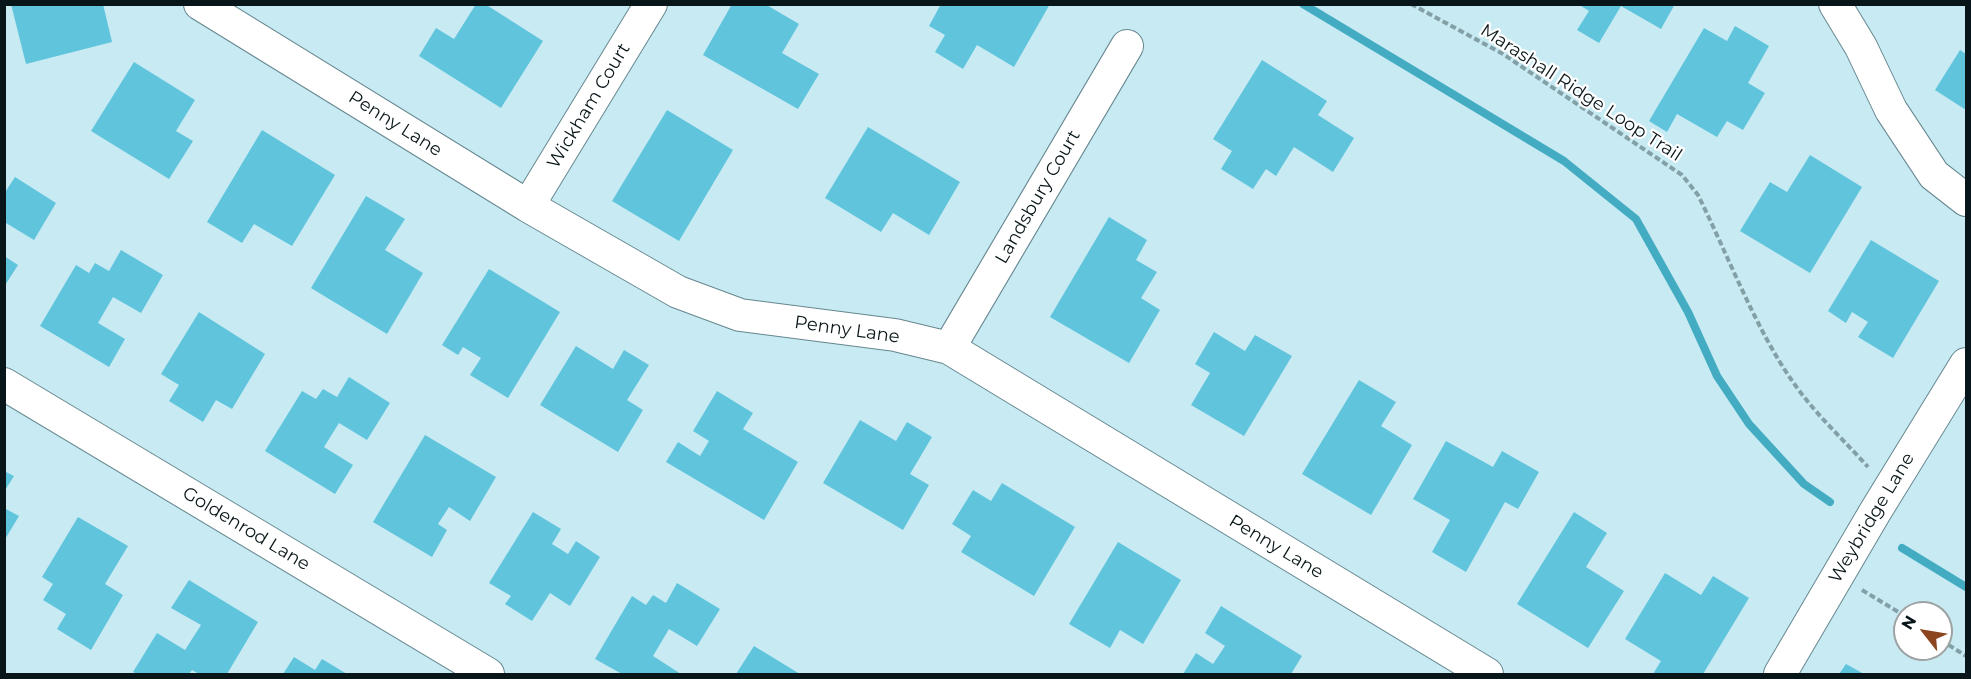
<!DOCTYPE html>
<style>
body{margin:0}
#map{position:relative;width:1971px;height:679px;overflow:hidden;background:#c7eaf3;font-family:Montserrat,sans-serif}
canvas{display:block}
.frame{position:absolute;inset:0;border:6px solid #091619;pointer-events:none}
.north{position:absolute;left:1893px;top:601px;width:60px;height:60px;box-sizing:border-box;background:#fff;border:2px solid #9da2a3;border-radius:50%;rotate:301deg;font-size:16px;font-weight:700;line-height:24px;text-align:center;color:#091619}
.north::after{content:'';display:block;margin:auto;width:21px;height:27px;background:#8c461f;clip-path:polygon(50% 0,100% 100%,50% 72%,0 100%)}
</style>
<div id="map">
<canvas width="1971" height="679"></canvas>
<div class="frame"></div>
<div class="north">N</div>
</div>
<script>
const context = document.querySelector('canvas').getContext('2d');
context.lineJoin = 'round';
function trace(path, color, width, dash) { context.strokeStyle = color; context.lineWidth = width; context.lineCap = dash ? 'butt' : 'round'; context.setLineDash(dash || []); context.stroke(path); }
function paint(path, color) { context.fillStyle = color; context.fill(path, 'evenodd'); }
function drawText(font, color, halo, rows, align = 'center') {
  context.font = font + ' Montserrat,sans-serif'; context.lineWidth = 4.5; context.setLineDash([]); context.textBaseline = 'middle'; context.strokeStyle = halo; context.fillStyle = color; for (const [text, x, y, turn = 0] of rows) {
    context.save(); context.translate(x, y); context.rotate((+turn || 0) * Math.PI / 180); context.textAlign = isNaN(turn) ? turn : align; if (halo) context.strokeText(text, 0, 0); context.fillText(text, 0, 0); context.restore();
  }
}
trace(new Path2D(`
 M1303,4L1564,161L1636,219L1688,312L1717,376L1749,424L1804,484L1830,502
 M1902,548L1966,587`), '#44acc2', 8);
paint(new Path2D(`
 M11,4H103L112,42L26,64Z
 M476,4H485L543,41L501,108L419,56L436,28L454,39Z
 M732,4H765L799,24L782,53L819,74L798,109L703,55Z
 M941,4H1050L1014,67L977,45L963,69L935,52L945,35L929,26Z
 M1578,4H1675L1661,29L1621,6L1599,43L1577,30L1589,11Z
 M1735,26L1769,46L1748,83L1765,93L1743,130L1727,121L1717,137L1677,114L1667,132L1649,121L1704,28L1727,41Z
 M1960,50L1966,54V110L1935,90Z
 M1262,60L1327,101L1318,115L1354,138L1333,172L1294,147L1276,176L1266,169L1253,189L1221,169L1232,151L1213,139Z
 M134,62L195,100L176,131L193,141L169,179L91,131Z
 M667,110L733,150L679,241L612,201Z
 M868,127L960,182L929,235L893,213L881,232L825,198Z
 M262,130L335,175L292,246L254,224L242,243L207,222Z
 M1810,155L1862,187L1810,273L1740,231L1770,182L1787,192Z
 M15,177L56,203L34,240L6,223L4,226V194Z
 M366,196L405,219L385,250L423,273L387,334L311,288Z
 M1109,217L1147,240L1136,260L1157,272L1141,298L1160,310L1129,363L1050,317Z
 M1871,240L1939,281L1893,358L1858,337L1868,322L1852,312L1846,323L1828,311Z
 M121,250L163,275L141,313L113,297L98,323L125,339L109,367L40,326L76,265L89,273L95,263L109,271Z
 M4,256L18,265L4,287Z
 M489,269L560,312L508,398L470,375L481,358L463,347L458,355L442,345Z
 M199,312L265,354L232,409L216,400L203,422L169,401L179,385L161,374Z
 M1214,332L1245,351L1255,335L1292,356L1244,436L1191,405L1210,373L1195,364Z
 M576,346L613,369L624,350L649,365L627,400L643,410L618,452L540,405Z
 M349,377L390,403L367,440L339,423L324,447L353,465L335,494L265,451L302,391L316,399L323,389L337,397Z
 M1359,380L1396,402L1381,426L1412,445L1371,515L1302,474Z
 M717,391L753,413L743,429L798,462L764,520L666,462L678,442L700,456L709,441L693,431Z
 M860,420L896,441L907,422L932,437L910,474L929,485L903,530L823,483Z
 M425,435L496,477L470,521L449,507L438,524L447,530L432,557L373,522Z
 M1446,441L1493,467L1502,451L1539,472L1518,509L1505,502L1466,572L1432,552L1450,520L1413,499Z
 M4,471L14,476L4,492Z
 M1002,483L1075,527L1034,596L961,552L971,536L952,524L973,490L991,501Z
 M4,508L19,516L4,541Z
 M533,512L561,529L552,544L568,554L576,541L600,557L570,606L550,593L532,621L505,604L511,596L489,583Z
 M1574,512L1607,533L1586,567L1624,591L1588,648L1517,604Z
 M78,517L128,546L105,584L123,595L91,650L57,629L66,614L43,600L53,584L42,577Z
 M1118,542L1181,580L1143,644L1120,630L1110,648L1069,624Z
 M1665,573L1701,595L1713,576L1749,598L1703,674H1653L1661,661L1625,639Z
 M189,580L258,622L227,674H199L192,670L189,674H137L133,672L157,633L185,650L201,625L171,608Z
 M677,583L720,609L697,646L669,629L653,656L681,674H622L595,659L632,596L646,605L653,595L666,603Z
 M1221,606L1302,656L1291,674H1183L1196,653L1213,664L1225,646L1205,633Z
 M754,646L800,674H736Z
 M294,657L315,670L322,659L347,674H283Z
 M1846,664L1864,674H1839Z`), '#60c5dc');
const minor = new Path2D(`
 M200,4L528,206L678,292L740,315L895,335L949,348L1487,674
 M1835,4L1861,47L1891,110L1934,175L1966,200
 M528,206L651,4
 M949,348L1127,46
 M4,384L488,674
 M1780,674L1875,512L1966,364`);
trace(minor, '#66878f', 34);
trace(new Path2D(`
 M1411,4L1503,54L1682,175L1698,195C1727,253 1756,330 1793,382C1815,414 1843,439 1868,467
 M1862,590L1905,616
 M1941,640L1966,656`), '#84a0a7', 4, [6, 3]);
trace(minor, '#fff', 32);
drawText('18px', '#091619', '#fff', [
 ["Marashall Ridge Loop Trail",1581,93,33],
 ["Wickham Court",589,106,-59],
 ["Penny Lane",395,124,32],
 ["Landsbury Court",1038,197,-60],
 ["Penny Lane",847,330,8],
 ["Weybridge Lane",1872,518,-59],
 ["Goldenrod Lane",246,529,31],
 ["Penny Lane",1276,547,31]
]);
</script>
